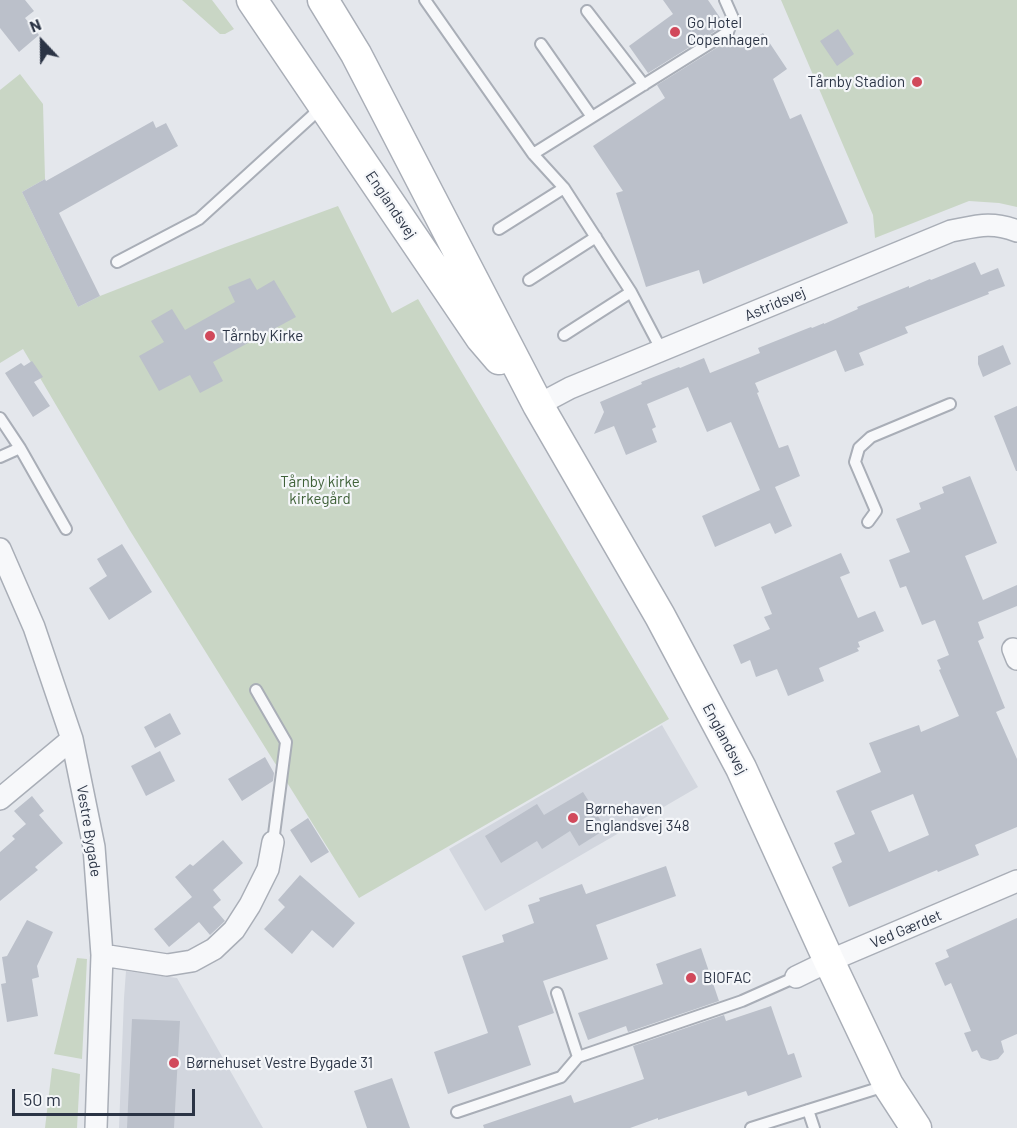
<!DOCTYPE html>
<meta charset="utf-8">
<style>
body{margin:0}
#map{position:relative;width:1017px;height:1128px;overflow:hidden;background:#e4e7ec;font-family:Barlow,sans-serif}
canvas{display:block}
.north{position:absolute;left:12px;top:12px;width:60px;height:60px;-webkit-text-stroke:4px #f4f6f9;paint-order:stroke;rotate:338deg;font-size:16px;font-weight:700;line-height:24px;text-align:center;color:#2b3445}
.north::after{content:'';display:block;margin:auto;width:21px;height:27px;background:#2b3445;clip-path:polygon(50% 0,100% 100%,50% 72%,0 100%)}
.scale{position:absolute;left:12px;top:1089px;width:183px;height:27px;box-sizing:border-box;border:3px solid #2b3445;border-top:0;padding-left:8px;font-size:18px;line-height:21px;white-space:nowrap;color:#2b3445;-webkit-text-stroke:4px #f4f6f9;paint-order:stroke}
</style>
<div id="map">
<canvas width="1017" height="1128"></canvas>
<div class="north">N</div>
<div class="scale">50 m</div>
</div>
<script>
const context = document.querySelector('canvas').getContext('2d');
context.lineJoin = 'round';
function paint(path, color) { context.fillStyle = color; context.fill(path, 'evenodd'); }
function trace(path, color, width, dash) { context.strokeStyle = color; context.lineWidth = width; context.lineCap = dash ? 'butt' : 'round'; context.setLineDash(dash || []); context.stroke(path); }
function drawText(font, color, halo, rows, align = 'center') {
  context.font = font + ' Barlow,sans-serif'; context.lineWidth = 4.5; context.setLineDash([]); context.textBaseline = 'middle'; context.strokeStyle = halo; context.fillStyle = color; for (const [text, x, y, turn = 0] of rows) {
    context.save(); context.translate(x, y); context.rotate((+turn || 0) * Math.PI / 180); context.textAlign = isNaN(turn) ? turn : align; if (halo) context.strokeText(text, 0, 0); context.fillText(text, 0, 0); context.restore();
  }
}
paint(new Path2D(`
 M662,725L698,787L485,911L449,849Z
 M126,971L177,978L263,1128H119L124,998Z`), '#d2d6de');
paint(new Path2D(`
 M182,0H212L234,29L225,34H220Z
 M781,0H1017V207L999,203L969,201L875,238L873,215Z
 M20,74L43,104L45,179L22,192L78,307L100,296L223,248L338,206L392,313L418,299L669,719L359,898L129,529L23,349L0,363V90Z
 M77,958L87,959L82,1059L54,1054Z
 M52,1068L80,1074L77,1128H45Z`), '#c9d6c5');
paint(new Path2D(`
 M0,0H25L34,11L25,18L39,35L19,52L0,28Z
 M663,0H708L723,22L722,27L648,73L629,46L673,14Z
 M838,29L854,54L837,66L820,41Z
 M763,33L787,69L773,79L790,119L801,114L848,223L703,284L699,270L646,287L616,193L623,191L593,146L665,98L657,85L734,37L741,47Z
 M153,121L156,128L166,123L178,146L59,213L100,296L78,307L22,192L45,179L46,181Z
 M975,262L981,275L998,268L1005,286L988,292L989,294L905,327L908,333L859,353L864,365L845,372L836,350L755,383L759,392L757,393L779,448L788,445L800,476L775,487L792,526L775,534L770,523L715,547L702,516L760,490L731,422L707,432L688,387L647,404L656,427L652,429L657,442L626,455L614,426L594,434L604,412L600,402L642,384L641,382L679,367L680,368L704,358L710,373L760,353L758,348L811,327L812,328L824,323V324L858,309L857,307L909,286V288L930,279L931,280Z
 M250,278L257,290L274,280L296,317L213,362L223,381L200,393L190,375L159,391L139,356L164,342L151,321L172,309L185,330L235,302L228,287Z
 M1003,345L1011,364L983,377L978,364V356Z
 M32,361L43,377L34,382L50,406L33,417L5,373L21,363L24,366Z
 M1017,406V471H1016L994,416Z
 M970,476L997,543L965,556L983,600L1017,585V606L978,622L984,638L978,641L1005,708L996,712L1017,759V827L975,845L979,855L938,872L937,870L849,907L832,867L842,862L834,843L855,834L836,791L881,772L869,743L919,725L921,732L959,716L939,670L941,669L937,660L949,655L935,620L922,625L906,586L900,588L889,560L910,552L896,519L921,509L919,503L944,493L942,487ZM913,794L929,835L889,852L871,811Z
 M122,544L152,592L109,620L89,588L107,576L97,559Z
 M841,553L850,573L840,577L858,618L875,611L884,631L858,642L860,647L857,648L859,651L819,668L824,681L788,696L777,669L756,677L750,660L741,664L733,645L770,629L764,617L772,614L761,587Z
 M170,713L181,734L155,748L144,727Z
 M160,751L175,781L146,796L131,766Z
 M265,757L274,773L273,781L242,801L228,779Z
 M583,792L606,829L579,846L570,831L542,849L537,841L501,863L485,836L537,804L544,815Z
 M32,796L44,811L39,815L63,843L35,867L38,870L0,901V852L15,839L12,836L26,824L14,811Z
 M308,818L329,852L311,863L290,830Z
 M223,840L243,863L213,890L221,900L213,907L225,921L210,935L199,922L169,947L154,929L192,897L175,877L190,864L193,866Z
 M666,866L676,896L596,925L608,959L543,981L554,1013L518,1026L531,1065L448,1094L434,1052L488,1033L462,956L504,942L502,935L534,923L528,905L540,901L539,898L582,884L586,894Z
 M300,875L355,923L333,948L312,930L292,954L264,929L285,907L278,900Z
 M1017,918V1034L1001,1041L1004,1052L998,1059L990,1061L981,1058L977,1050L972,1052L964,1033L971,1031L951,983L945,986L935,963L949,957L946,950Z
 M27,920L53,932L37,966L39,977L32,979L38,1016L7,1022L1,984L6,983L2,957L7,956Z
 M701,948L719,1001L628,1032L626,1026L588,1040L578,1013L663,984L656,964Z
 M771,1006L788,1055L794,1053L802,1077L748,1096L746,1091L658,1120V1118L630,1128H484L483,1125L571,1095L574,1103L644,1079L633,1046L724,1015L726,1021Z
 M132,1019L180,1021L174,1128H127Z
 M392,1078L410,1128H367L354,1091Z`), '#bbc0ca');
const lane = new Path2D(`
 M425,0L533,154L564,188L631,292L662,351
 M587,11L644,85
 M541,44L592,117
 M533,154L728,32L733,18L725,0
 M499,229L564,188
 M117,262L199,219L311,117L320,107
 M529,280L596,237
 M564,335L631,292
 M0,418L20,448L66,529
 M0,457L20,448
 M868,522L876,511L855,462L859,448L871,437L950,404
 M256,690L286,742L273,842
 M557,993L578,1057L742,1001L796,977
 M808,1110L814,1128
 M457,1112L561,1077L578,1057
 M751,1128L885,1086`);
const street = new Path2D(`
 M538,405L570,388L951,231C977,226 991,221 1017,231
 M0,549L34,627L72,739L94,847L102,955L96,1128
 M1013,649L1017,659
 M0,799L72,739
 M102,955L167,965L192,961L214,949L234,930L250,905L268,869L273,842
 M796,977L829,961L1017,881`);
const secondary = new Path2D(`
 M252,0L481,338L499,359
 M323,0L356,54L538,405L660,616L741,768L829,961L888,1085L916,1128`);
trace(lane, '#a9aeb7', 14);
trace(street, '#a9aeb7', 24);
trace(secondary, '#a9aeb7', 33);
trace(lane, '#f7f8fa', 10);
trace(street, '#f7f8fa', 21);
trace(secondary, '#fff', 30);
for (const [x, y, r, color] of [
 [675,32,6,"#d1495b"],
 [917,82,6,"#d1495b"],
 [210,336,6,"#d1495b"],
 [573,818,6,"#d1495b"],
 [691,978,6,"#d1495b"],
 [174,1063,6,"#d1495b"]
]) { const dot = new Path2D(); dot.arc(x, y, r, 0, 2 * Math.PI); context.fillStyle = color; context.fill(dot); trace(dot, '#f4f6f9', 2); }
drawText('15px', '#2b3445', '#f4f6f9', [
 ["Go Hotel",687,23],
 ["Copenhagen",687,40],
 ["Tårnby Stadion",905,82,"right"],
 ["Tårnby Kirke",222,336],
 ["Børnehaven",585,809],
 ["Englandsvej 348",585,826],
 ["BIOFAC",703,978],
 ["Børnehuset Vestre Bygade 31",186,1063]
], 'left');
drawText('15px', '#2b3445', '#f4f6f9', [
 ["Englandsvej",391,205,56],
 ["Astridsvej",775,304,-23],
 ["Englandsvej",725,739,62],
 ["Vestre Bygade",89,831,81],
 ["Ved Gærdet",906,929,-23]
]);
drawText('15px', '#3f6138', '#f4f6f9', [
 ["Tårnby kirke",320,482],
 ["kirkegård",320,499]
]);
</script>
